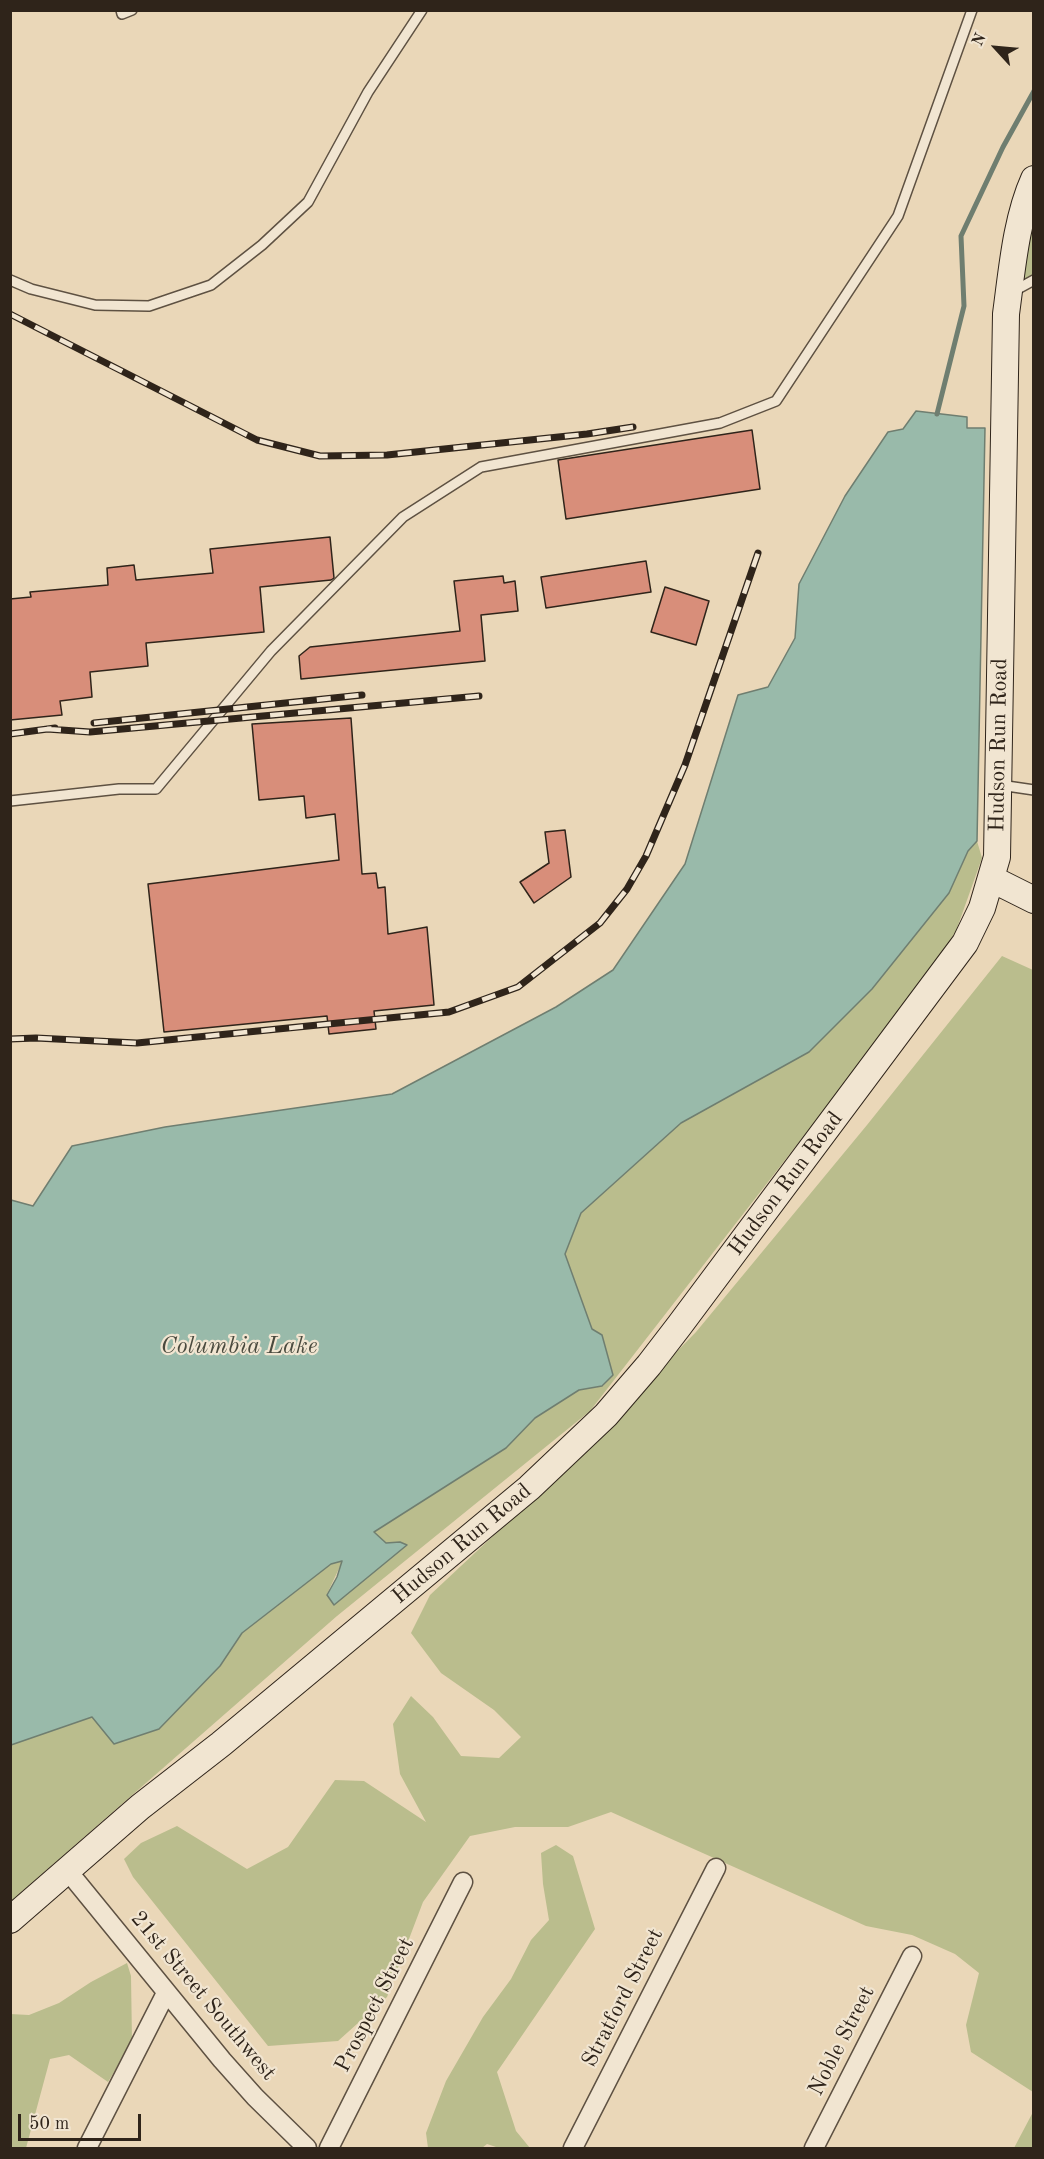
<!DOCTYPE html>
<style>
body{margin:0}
#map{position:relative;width:1044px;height:2159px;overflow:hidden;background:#ead7b8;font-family:"Old Standard TT",serif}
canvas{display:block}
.frame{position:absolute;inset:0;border:12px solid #2f241a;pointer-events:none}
.north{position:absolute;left:966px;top:18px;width:60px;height:60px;-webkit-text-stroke:4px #f1e5d1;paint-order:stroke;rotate:296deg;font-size:16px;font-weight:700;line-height:24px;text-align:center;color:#2f241a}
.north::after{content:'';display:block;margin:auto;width:21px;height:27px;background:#2f241a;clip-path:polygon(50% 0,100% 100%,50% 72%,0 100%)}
.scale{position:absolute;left:18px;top:2114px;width:123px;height:27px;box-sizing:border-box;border:3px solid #2f241a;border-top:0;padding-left:8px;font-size:18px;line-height:21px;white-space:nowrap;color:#2f241a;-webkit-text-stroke:4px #f1e5d1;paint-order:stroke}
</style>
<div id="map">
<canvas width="1044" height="2159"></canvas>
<div class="frame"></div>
<div class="north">N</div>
<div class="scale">50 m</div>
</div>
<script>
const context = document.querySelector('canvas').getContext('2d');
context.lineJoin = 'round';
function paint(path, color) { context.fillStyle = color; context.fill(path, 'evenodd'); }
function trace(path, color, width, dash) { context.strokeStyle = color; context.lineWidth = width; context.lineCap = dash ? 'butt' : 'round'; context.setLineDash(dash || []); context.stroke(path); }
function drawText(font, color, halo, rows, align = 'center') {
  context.font = font + ' "Old Standard TT",serif'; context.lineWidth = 4.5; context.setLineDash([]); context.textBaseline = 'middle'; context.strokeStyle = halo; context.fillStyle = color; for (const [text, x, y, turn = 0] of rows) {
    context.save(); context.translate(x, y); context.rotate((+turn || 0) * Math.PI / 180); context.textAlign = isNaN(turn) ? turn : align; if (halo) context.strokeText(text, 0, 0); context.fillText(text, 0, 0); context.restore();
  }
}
paint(new Path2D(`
 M1033,179V278L1008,293Z
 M977,841L982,858L956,931L918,989L590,1411L337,1616L11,1901L10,1745L92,1717L220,1666L242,1633L331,1564L343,1560L327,1594L400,1542L386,1543L374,1532L506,1448L535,1418L579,1390L603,1386L613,1375L602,1335L592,1329L565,1254L581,1213L681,1123L809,1051L872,989L949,893L968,851Z
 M1002,956L1033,970V2092L971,2052L966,2025L979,1973L955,1954L912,1935L866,1926L611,1812L568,1827H515L470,1836L423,1902L387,1997L338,2041L268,2046L133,1877L124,1859L141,1843L177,1826L247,1869L288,1847L335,1780L364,1781L426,1822L400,1774L393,1724L411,1696L433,1717L461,1756L499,1758L521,1737L494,1710L441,1673L411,1633L430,1595L524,1507L696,1332L867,1125Z
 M556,1845L573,1856L595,1929L497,2072L516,2131L530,2148H499L487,2144L482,2148H428L426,2133L446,2081L483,2017L511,1979L531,1940L549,1920L543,1884L541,1853Z
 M127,1963L131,1976L132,2042L108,2082L69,2055L50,2059L26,2148H11L10,2014L29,2015L59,2003L91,1982Z
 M1033,2112V2148H1014Z`), '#babd8d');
const water = new Path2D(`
 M916,411L967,417V428H985L977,841L968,851L949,893L872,989L809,1052L681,1123L581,1213L565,1254L592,1329L602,1335L613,1375L602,1386L579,1390L535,1418L506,1448L374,1532L386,1543L400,1542L407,1545L334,1605L327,1595L337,1577L342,1561L331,1564L242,1633L220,1666L159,1729L114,1744L92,1717L11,1745V1200L33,1206L72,1146L165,1127L392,1094L556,1007L613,970L685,864L738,695L768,687L795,638L799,584L845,496L888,432L903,429Z`);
paint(water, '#99baaa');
trace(water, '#6f7e70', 1.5);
trace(new Path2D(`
 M937,414L964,306L961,236L1003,147L1034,91`), '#6f7e70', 5);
const building = new Path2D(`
 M752,430L760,489L566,519L558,460Z
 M330,537L334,578L331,580L260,587L264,632L146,643L148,666L90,672L92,697L60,701L62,715L10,720V599L31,597L30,592L108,585L107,568L134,565L136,580L213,573L210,549Z
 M646,561L651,592L546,608L541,577Z
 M503,576L504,583L515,581L518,611L481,615L485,661L301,679L299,656L310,647L460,631L454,581Z
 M665,587L709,601L696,645L651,632Z
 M351,718L362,874L376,873L378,888L385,887L388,934L427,927L434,1005L374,1011L376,1029L329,1034L327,1016L164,1032L148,884L339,860L335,814L306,818L304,796L259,800L252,724Z
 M565,830L571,877L534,903L520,882L549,863L545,832Z`);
paint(building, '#d88e7a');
trace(building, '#2f241a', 1.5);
const lane = new Path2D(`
 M121,10L122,14L132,10
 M10,280L31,289L95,305L149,306L211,285L262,245L308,202L368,92L422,10
 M1012,292L1034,280
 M1000,785L1034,790
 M10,801L119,789H156L271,651L403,517L481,467L720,423L776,401L898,216L972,10`);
const street = new Path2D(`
 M67,1870L222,2060L255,2097L307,2148
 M87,2148L166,1993
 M329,2148L463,1882
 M573,2148L716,1868
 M814,2148L912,1956`);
const secondary = new Path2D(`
 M992,879L1034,900
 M10,1920L140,1807L221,1744L529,1488L606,1415L649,1365L679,1326L965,943L982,908L997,857L1006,314C1012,270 1016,219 1034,179`);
trace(lane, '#5e5142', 12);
trace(street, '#5e5142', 21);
trace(secondary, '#2f241a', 28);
trace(lane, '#f1e5d1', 9);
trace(street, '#f1e5d1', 18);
trace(secondary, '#f1e5d1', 26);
const rail = new Path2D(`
 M10,314L257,440L320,456L387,455L587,434L633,427
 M94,723L362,695
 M47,729L90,732L479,696
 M10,734L55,728
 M10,1039L36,1038L137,1043L449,1012L518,987L600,923L627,889L646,856L685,765L758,553`);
trace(rail, '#2f241a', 7);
trace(rail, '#f1e5d1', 4.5, [14]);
drawText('22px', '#2f241a', '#f1e5d1', [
 ["Hudson Run Road",999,745,-89],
 ["Hudson Run Road",786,1184,-53],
 ["Hudson Run Road",462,1544,-40],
 ["21st Street Southwest",203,1996,50],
 ["Stratford Street",623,1998,-63],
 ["Prospect Street",375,2005,-63],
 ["Noble Street",842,2041,-63]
]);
drawText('italic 24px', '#4a4a3e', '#f1e5d1', [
 ["Columbia Lake",239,1347]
]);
</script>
